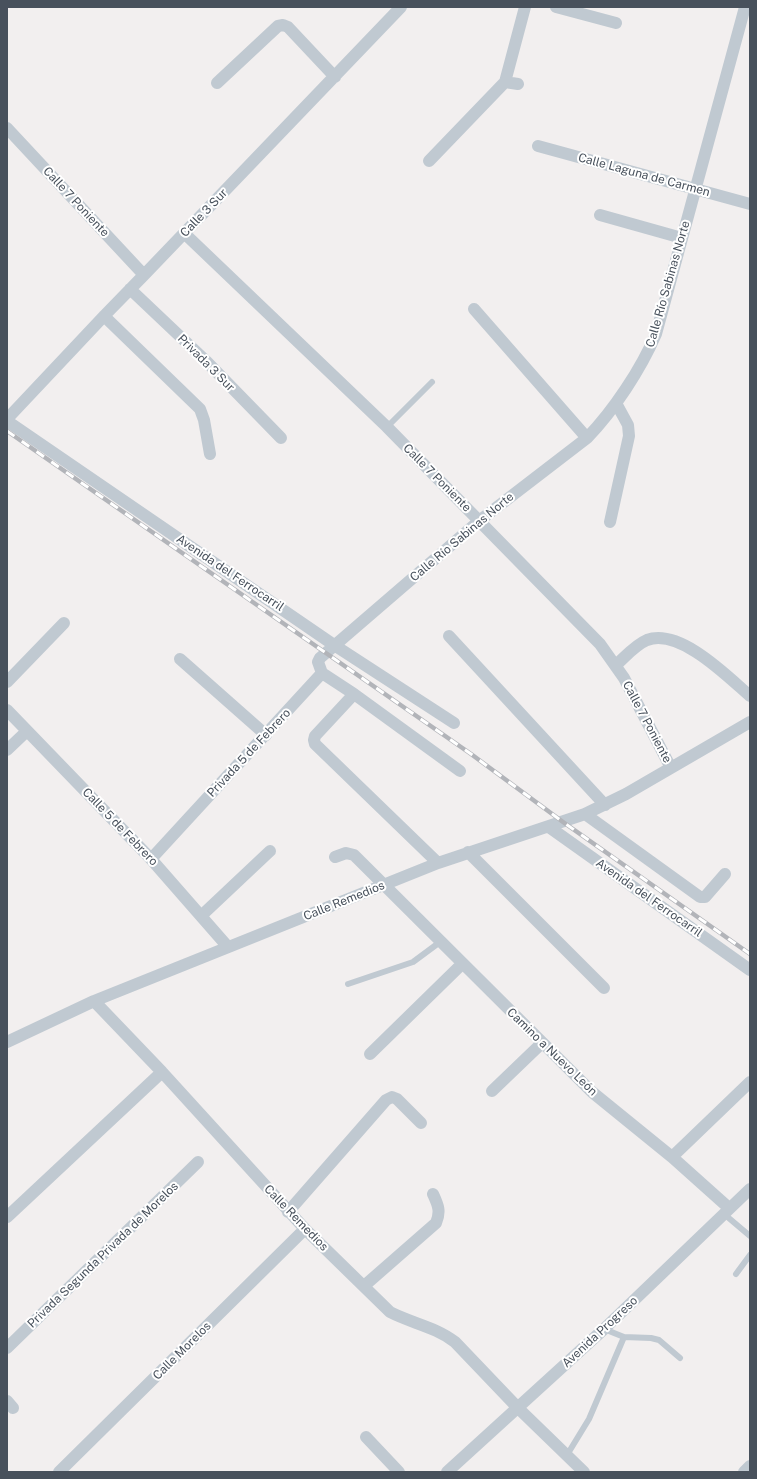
<!DOCTYPE html>
<meta charset="utf-8">
<style>
body{margin:0}
#map{position:relative;width:757px;height:1479px;overflow:hidden;background:#f2efef;font-family:"Public Sans",sans-serif}
canvas{display:block}
.frame{position:absolute;inset:0;border:8px solid #48515c;pointer-events:none}
</style>
<div id="map">
<canvas width="757" height="1479"></canvas>
<div class="frame"></div>
</div>
<script>
const context = document.querySelector('canvas').getContext('2d');
context.lineJoin = 'round';
function trace(path, color, width, dash) { context.strokeStyle = color; context.lineWidth = width; context.lineCap = dash ? 'butt' : 'round'; context.setLineDash(dash || []); context.stroke(path); }
function drawText(font, color, halo, rows, align = 'center') {
  context.font = font + ' "Public Sans",sans-serif'; context.lineWidth = 4; context.setLineDash([]); context.textBaseline = 'middle'; context.strokeStyle = halo; context.fillStyle = color; for (const [text, x, y, turn = 0] of rows) {
    context.save(); context.translate(x, y); context.rotate((+turn || 0) * Math.PI / 180); context.textAlign = isNaN(turn) ? turn : align; if (halo) context.strokeText(text, 0, 0); context.fillText(text, 0, 0); context.restore();
  }
}
trace(new Path2D(`
 M387,427L432,382
 M348,984L413,962L440,942
 M724,1214L750,1236
 M736,1274L750,1255
 M604,1329L624,1337L651,1338L659,1340L680,1358
 M567,1455L589,1419L624,1337`), '#c0c9d1', 6);
trace(new Path2D(`
 M556,7L616,23
 M505,82L518,84
 M217,83L278,26L283,25L288,27L335,77
 M7,128L144,275
 M538,146L750,204
 M429,161L505,82L525,7
 M600,215L682,238
 M184,233L387,427L600,644L624,678L671,768
 M130,289L206,361L281,438
 M474,309L587,438
 M104,316L200,409L204,420L210,454
 M7,419L104,316L144,275L401,7
 M7,421L334,645L454,723
 M610,522L629,436L628,425L616,403
 M449,636L605,805
 M180,659L266,735
 M616,665C625,657 635,645 647,640C680,628 727,676 750,696
 M322,673L354,694L460,771
 M7,682L64,623
 M354,694L315,736L314,740L315,744L438,863
 M7,710L151,859L228,947
 M7,750L27,731
 M585,814L700,897H705L725,874
 M549,827L750,970
 M468,852L604,988
 M335,857L346,853L354,855L592,1092L672,1157L729,1208
 M151,859L322,673L318,662L320,658L479,521L587,438C614,410 641,369 656,334L745,7
 M201,916L270,851
 M94,1001L162,1072L305,1229L390,1312C411,1323 436,1327 455,1342L518,1408L584,1472
 M7,1042L94,1001L438,863L585,814L626,794L750,722
 M370,1054L462,964
 M492,1091L542,1043
 M672,1157L750,1082
 M288,1212L386,1100L392,1097L397,1099L421,1123
 M7,1217L162,1072
 M364,1286L436,1223C441,1211 438,1205 433,1194
 M7,1348L198,1162
 M7,1401L13,1408
 M366,1437L399,1472
 M59,1472L305,1229
 M447,1472L604,1329L750,1189
 M744,1472L750,1466`), '#c0c9d1', 12);
const rail = new Path2D(`
 M7,431L471,754L563,822L750,954`);
trace(rail, '#b2b4b9', 4.5);
trace(rail, '#fff', 3, [9]);
drawText('12px', '#48515c', '#fff', [
 ["Calle Laguna de Carmen",644,175,15],
 ["Calle 7 Poniente",76,202,47],
 ["Calle 3 Sur",204,213,-46],
 ["Calle Río Sabinas Norte",668,284,-74],
 ["Privada 3 Sur",206,363,45],
 ["Calle 7 Poniente",437,478,45],
 ["Calle Río Sabinas Norte",462,537,-40],
 ["Avenida del Ferrocarril",230,573,34],
 ["Calle 7 Poniente",647,722,62],
 ["Privada 5 de Febrero",249,753,-47],
 ["Calle 5 de Febrero",120,827,46],
 ["Avenida del Ferrocarril",649,898,35],
 ["Calle Remedios",344,901,-22],
 ["Camino a Nuevo León",552,1052,44],
 ["Calle Remedios",296,1218,46],
 ["Privada Segunda Privada de Morelos",103,1255,-44],
 ["Avenida Progreso",600,1332,-43],
 ["Calle Morelos",182,1351,-45]
]);
</script>
